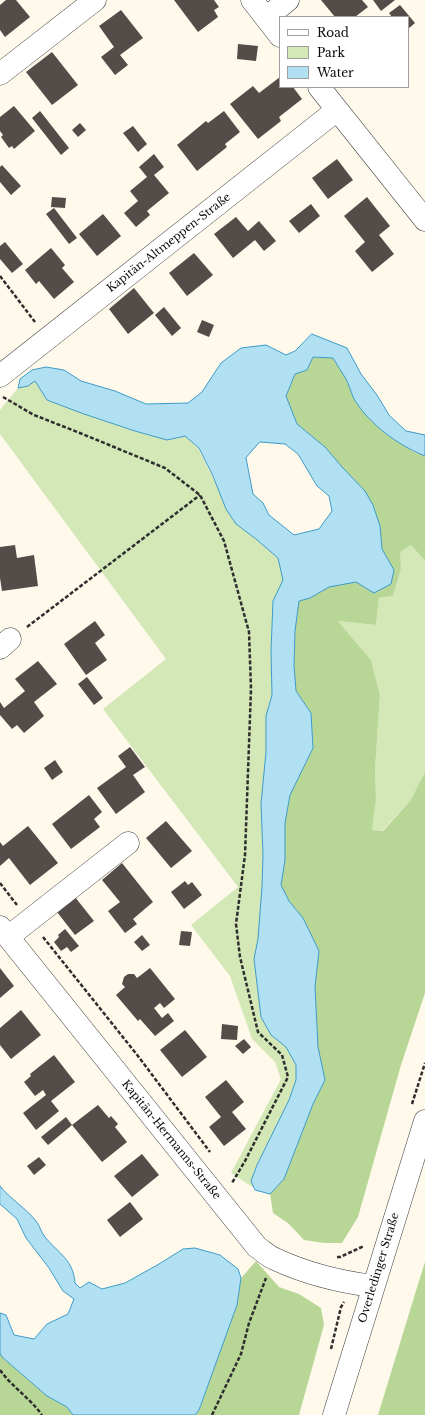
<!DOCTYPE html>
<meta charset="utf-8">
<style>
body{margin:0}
#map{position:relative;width:425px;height:1415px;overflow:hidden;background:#fef9eb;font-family:"Libre Baskerville",serif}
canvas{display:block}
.legend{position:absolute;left:279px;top:16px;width:130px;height:72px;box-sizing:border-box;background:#fff;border:1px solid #9e9e9e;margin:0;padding:5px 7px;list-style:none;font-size:12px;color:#0c0c0c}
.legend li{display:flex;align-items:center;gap:8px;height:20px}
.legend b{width:20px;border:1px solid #9e9e9e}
</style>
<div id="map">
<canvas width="425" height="1415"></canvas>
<ul class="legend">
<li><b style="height:5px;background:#fff"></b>Road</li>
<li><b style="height:11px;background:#d3e7b7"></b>Park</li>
<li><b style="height:11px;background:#b2e0f3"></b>Water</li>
</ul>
</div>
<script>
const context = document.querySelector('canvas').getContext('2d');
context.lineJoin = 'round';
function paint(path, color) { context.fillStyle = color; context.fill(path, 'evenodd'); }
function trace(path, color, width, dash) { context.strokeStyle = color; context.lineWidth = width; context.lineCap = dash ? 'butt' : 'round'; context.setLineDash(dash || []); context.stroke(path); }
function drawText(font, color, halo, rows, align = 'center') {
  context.font = font + ' "Libre Baskerville",serif'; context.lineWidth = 4; context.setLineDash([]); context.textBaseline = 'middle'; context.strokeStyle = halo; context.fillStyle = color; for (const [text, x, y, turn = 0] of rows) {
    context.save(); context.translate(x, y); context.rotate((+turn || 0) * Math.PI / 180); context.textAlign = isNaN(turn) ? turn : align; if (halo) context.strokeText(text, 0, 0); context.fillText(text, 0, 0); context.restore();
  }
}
paint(new Path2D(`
 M35,381L47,400L84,414L135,431L167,440L185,436L198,448L236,524L256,539L278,558L283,580L273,601L271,651L272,695L266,716V752L261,804L263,854L262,887L258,939L254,959L261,1017L271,1035L286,1047L296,1065V1080L289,1100L257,1165L251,1181L254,1188L231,1173L281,1079L275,1062L252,1039L230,976L191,925L238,887L103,709L166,659L0,434V410L18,388L28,386Z
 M411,545L425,561V772L410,801L382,831L372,830L376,800L375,770L380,695L371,660L338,621L376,625L379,598L393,596L401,569L399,552Z`), '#d3e7b7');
paint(new Path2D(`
 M313,357L333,358L346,378L354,399L412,451L425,456V561L411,545L400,552L401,569L393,596L379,598L376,625L338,621L371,660L380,695L375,770L376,800L372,830L383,831L410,801L425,772V993L401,1065L358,1217L342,1243H324L304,1240L289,1224L273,1213L270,1194L284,1179L313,1104L325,1080L318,1047L315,987L319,951L303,918L289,901L281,885L285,860V823L290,795L313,748L311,713L296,691L294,665L295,631L299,601L310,598L328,587L356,581L394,571L382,549L380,526L373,505L325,447L297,424L286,396L295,374L307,370Z
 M256,1261L279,1287L299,1294L321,1308L324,1325L299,1415H195L199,1410L237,1305L241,1278Z
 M425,1262V1415H378L419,1281Z
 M0,1353L2,1357L47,1396L67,1407L73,1415H0Z`), '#b8d797');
const water = new Path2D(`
 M312,334L347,348L361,374L377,395L389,415L406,431L425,435V456C398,445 370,425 354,399C351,392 349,385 346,379C342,372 337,365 333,358L313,357L307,370L295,374L286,396L297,424L325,447L342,467L365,491L373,505L380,526L382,549L394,570L391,584L374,593L356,582L329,587L310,598L299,601L295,631L294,665L296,691L311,713L313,748L290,795L285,823V860L281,885L289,901L303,918L319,951L315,987L318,1047L325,1080L313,1104L284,1179L270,1194L255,1190L251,1181L257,1165L289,1100L296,1080V1065L286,1047L271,1035L261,1017L254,959L258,939L262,887L263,854L261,804L266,752V716L272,695L271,651L273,601L283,580L278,558L256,539L236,524L226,509L213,476L199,448L185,436L167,440L135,431L84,414L47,400L35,381L28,386L18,388L20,379L32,370L46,367L64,370L81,381L115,391L146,404L188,403L202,392L221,363L241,348L266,345L286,355L295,351ZM260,442L285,444L298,454L317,486L329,496L332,511L319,529L294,535L269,515L263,503L253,494L246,458Z
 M0,1186C10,1199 26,1208 36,1221C40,1226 41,1232 45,1237C59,1254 73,1259 75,1283L80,1288L89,1282L102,1289L125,1283L159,1264L183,1249L195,1248L220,1255L238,1269L241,1278L237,1305L199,1410L195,1415H73L67,1407L47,1396L2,1357L0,1353V1313L6,1315L14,1335L34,1339L47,1324L68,1314L74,1299L63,1291L49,1268L26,1238L17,1219L0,1204Z`);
paint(water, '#b2e0f3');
trace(water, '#3c9ac8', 1);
paint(new Path2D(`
 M6,0H16L30,17L5,37L0,30V5Z
 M174,0H214L219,7L214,10L218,17L198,32Z
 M321,0H362L368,7L355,17H335Z
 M373,0H395L381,11Z
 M400,5L415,23L408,29V17H392L389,13Z
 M121,10L143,38L120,55L128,65L115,75L101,57L114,47L99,26Z
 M238,44L258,46L256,61L237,59Z
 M52,52L78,85L52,105L26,72Z
 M280,77V87H293L302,99L279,117L281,121L258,139L230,104L253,86L259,93Z
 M14,106L35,131L14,149L12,146L9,148L1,137L3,135L0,131V117Z
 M40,111L69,148L61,155L32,118Z
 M224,111L240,132L225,144L227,147L197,171L177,145L206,121L208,123Z
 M80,123L86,130L78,137L72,130Z
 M133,126L147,144L138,152L123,133Z
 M154,154L164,167L154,175L169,193L147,211L150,215L136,227L124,213L138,201L130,191L147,177L139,167Z
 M337,159L353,180L328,199L312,178Z
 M2,165L21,186L11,195L0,182V167Z
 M52,197L66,198L65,208L51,207Z
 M367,197L390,226L379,235L394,254L372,272L355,251L365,242L344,216Z
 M311,204L320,216L299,233L289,221Z
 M54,208L77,238L69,244L46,214Z
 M103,214L121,236L97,256L79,234Z
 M236,217L248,231L259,221L276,241L264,251L255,240L233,258L214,234Z
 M5,242L23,264L12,273L0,259V246Z
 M51,248L65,265L62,268L74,282L54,299L39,281L36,284L25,270Z
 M194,253L213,275L187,296L169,273Z
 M134,288L154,313L128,334L109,309Z
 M164,307L181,328L172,336L155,315Z
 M202,320L214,325L209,337L197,332Z
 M15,545L17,558L34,555L38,586L2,591L0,578V547Z
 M95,621L105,635L95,643L107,660L86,675L64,644Z
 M38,661L57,684L34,702L44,716L24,733L17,725L12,729L0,715V702L4,708L25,691L15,679Z
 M87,677L103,698L94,705L78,684Z
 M130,747L145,767L133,775L145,792L116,814L97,788L126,767L118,756Z
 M55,760L63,772L52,780L44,768Z
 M89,795L102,812L94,819L100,827L71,849L52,824Z
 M166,821L192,851L171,868L146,838Z
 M28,826L58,863L30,885L9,858L0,866V842L3,846Z
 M122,863L153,902L133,919L137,924L125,933L108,911L120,902L102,880Z
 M185,881L188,885L192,882L202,895L184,909L171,892Z
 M75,897L94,921L75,935L57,912Z
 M65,929L79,946L71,952L67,947L61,951L54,942L59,937L58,935Z
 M181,931L192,932L190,946L179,945Z
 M142,935L150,945L142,951L134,942Z
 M0,968L14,986L0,998Z
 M150,968L175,999L164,1008L160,1003L154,1008L162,1018L168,1013L174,1021L155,1036L140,1019L138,1021L116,995L125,987L122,984L124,977L128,974H134L137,978Z
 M21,1010L41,1035L11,1059L0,1045V1028Z
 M222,1024L238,1026L237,1040L221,1039Z
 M185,1030L207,1057L182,1077L160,1050Z
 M244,1039L251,1047L243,1054L235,1046Z
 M54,1055L75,1082L51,1101L59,1111L36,1130L23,1113L46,1095L43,1090L35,1096L24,1082L31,1076L30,1074Z
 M226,1080L244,1102L232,1112L246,1129L224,1146L209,1127L221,1117L205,1097Z
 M98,1105L109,1118L111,1116L118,1124L115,1127L127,1142L102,1162L72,1125Z
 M66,1117L72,1125L48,1145L41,1137Z
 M142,1154L159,1175L132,1197L114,1176Z
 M39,1157L46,1165L34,1175L27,1166Z
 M130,1202L143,1219L120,1237L107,1220Z`), '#544c49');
const minor = new Path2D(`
 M252,0L280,36
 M266,18L288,0
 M0,74L95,0
 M319,87L425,220
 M0,376L337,110
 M0,648L10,639
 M0,927L257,1247C263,1251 269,1257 275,1259C305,1273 341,1282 373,1286
 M8,937L128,843
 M334,1415L425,1121`);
trace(minor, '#3f3f3f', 23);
trace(new Path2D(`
 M0,276L35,322
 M3,397L34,415L80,433L165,468L200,495L224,541L249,632L251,689L245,855L236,924L240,957L258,1032L282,1055L288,1077L245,1161L232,1183
 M27,627L200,495
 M0,883L17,905
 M43,937L138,1056L210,1152
 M412,1104L425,1063
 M337,1257H340L364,1246
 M331,1349L341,1307L344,1302
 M0,1370C12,1387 30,1398 42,1415
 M212,1415L241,1354L249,1323L266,1278`), '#2e2e2e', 2.5, [4, 2]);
trace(minor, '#fff', 22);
drawText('11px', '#0c0c0c', '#fff', [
 ["Kapitän-Altmeppen-Straße",169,243,-38],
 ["Kapitän-Hermanns-Straße",171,1140,51],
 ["Overledinger Straße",379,1268,-73]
]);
</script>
